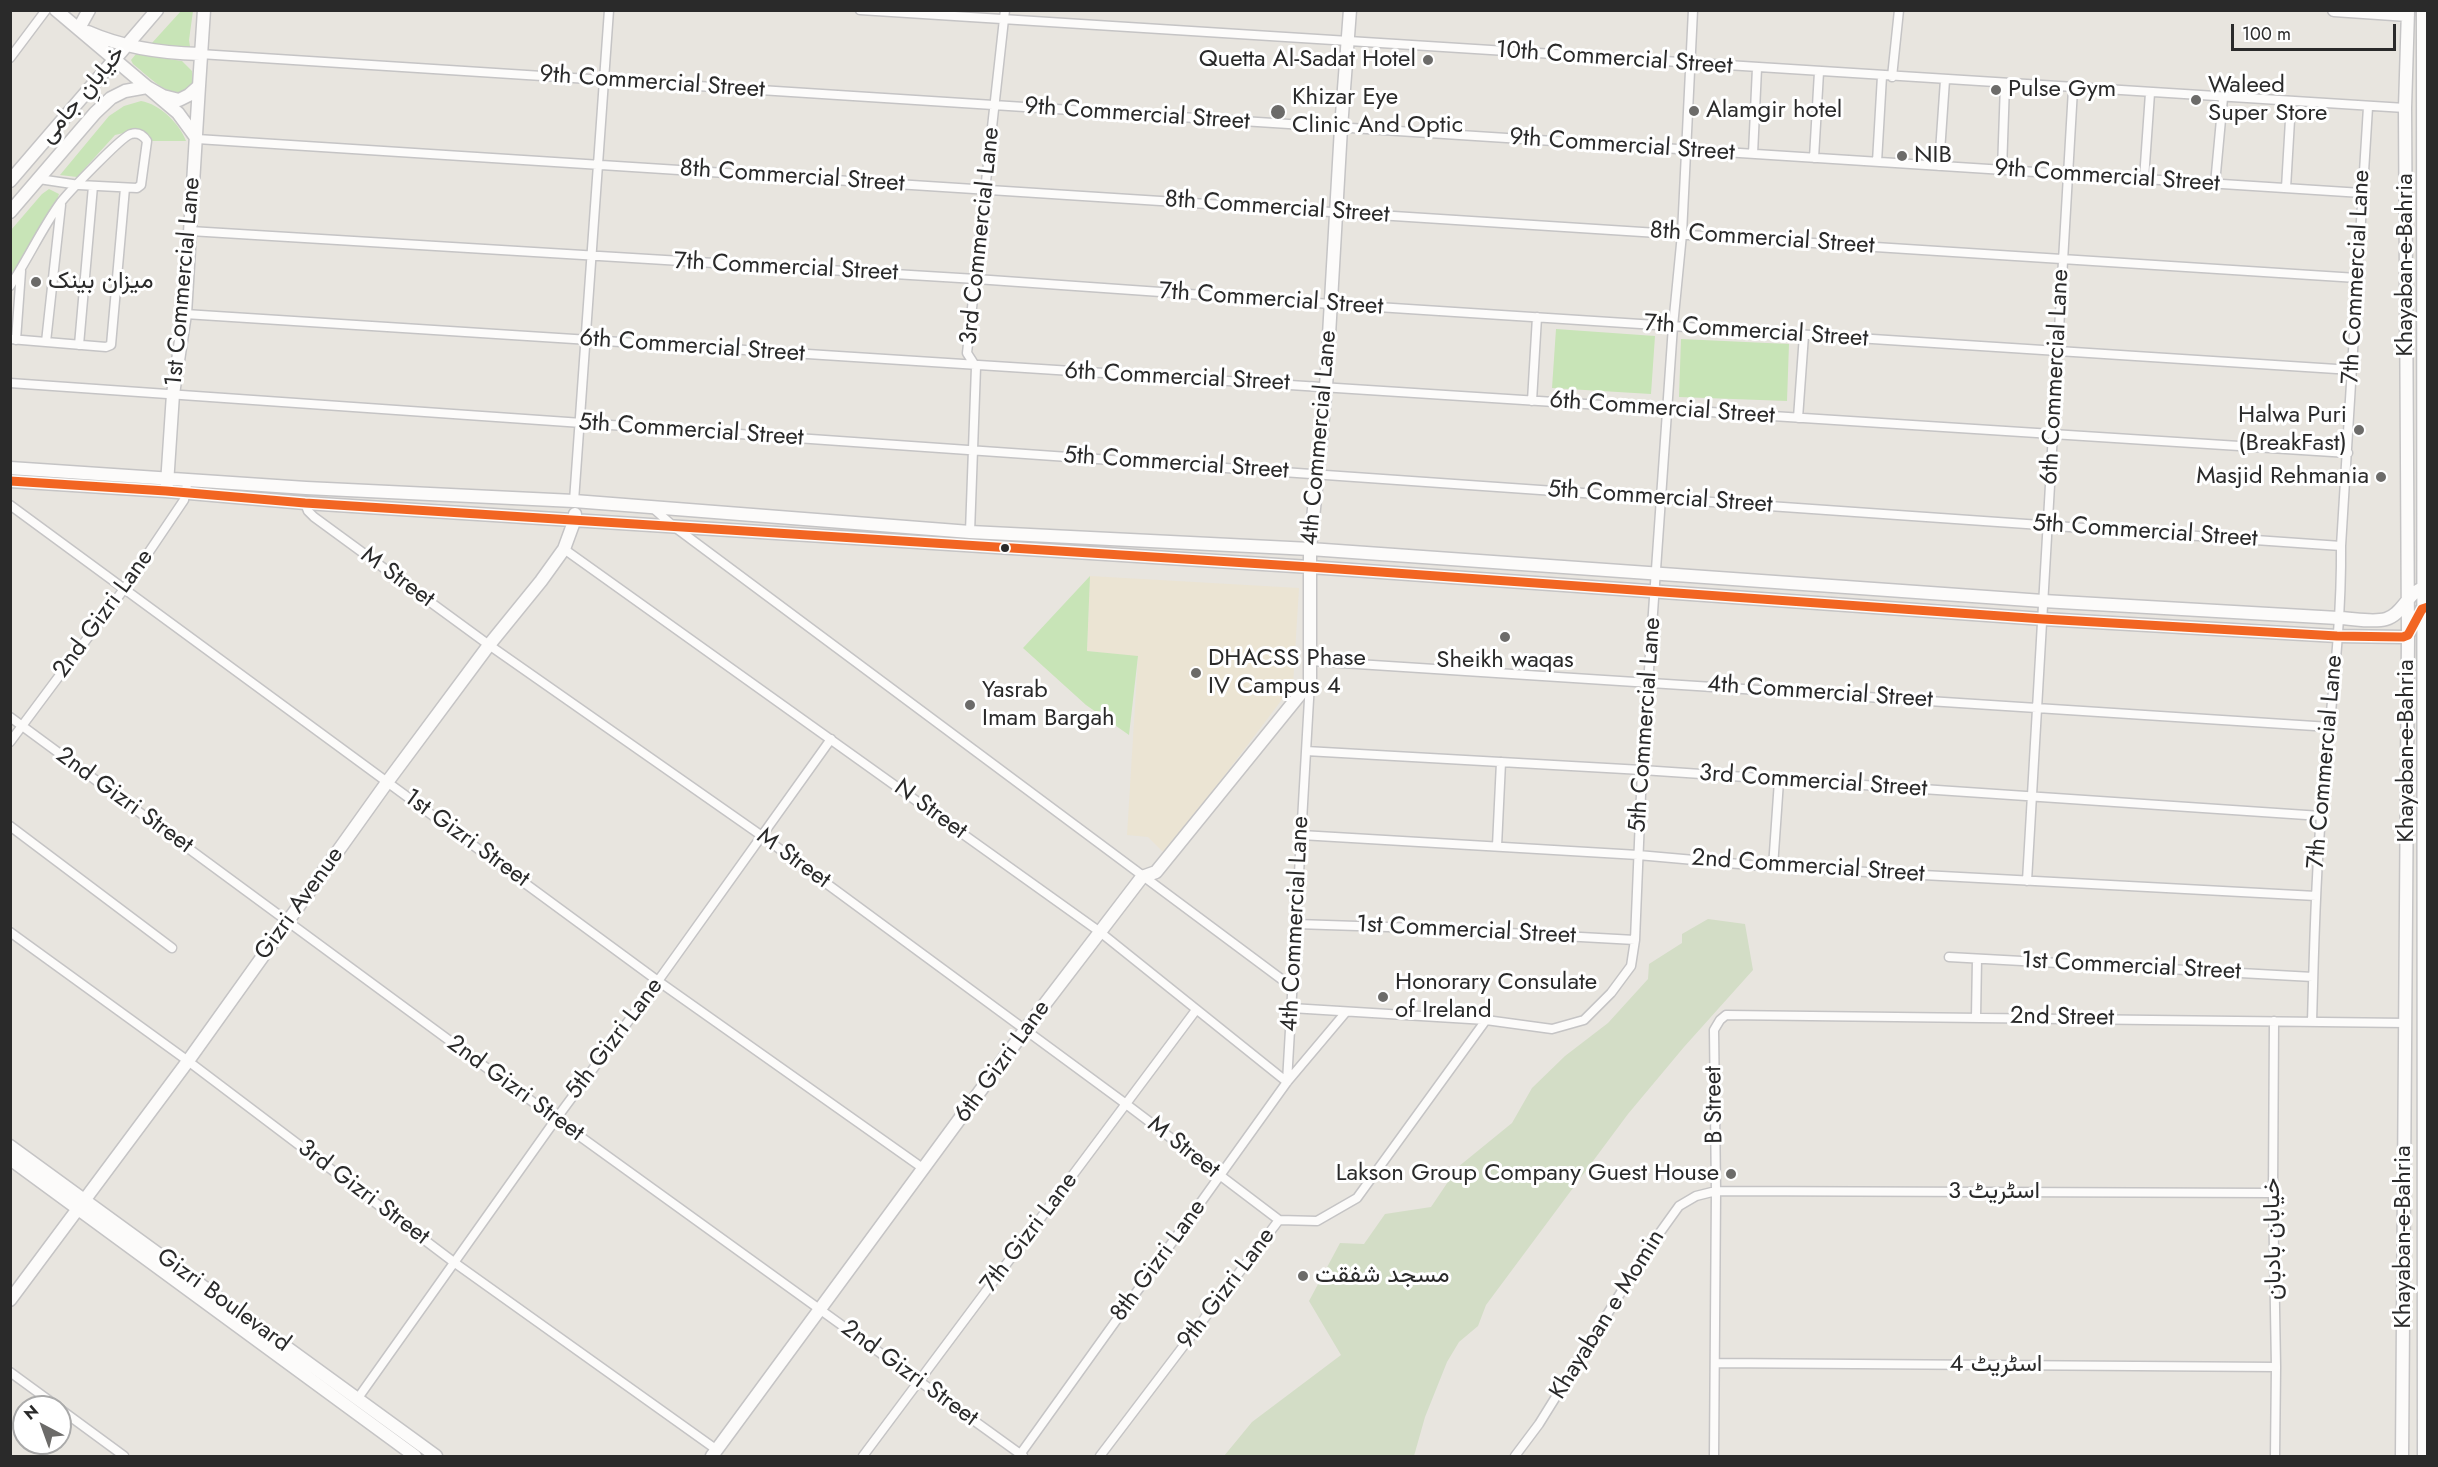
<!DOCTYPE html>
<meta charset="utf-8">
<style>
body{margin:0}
#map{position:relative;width:2438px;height:1467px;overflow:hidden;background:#e8e5df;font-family:Jost,sans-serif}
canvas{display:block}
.frame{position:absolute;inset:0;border:12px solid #2a2a2a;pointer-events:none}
.north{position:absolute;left:12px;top:1395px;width:60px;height:60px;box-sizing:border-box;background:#fff;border:2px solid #aaa;border-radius:50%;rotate:319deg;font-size:16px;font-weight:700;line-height:24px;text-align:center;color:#2a2a2a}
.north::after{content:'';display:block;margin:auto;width:21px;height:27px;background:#6c6b69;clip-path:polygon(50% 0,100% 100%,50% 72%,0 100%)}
.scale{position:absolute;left:2231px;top:24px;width:165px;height:27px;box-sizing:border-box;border:3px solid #2a2a2a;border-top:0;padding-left:8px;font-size:18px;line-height:21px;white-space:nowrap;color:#2a2a2a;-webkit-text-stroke:4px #fff;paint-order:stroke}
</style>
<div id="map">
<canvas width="2438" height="1467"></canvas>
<div class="frame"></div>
<div class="north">N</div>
<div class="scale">100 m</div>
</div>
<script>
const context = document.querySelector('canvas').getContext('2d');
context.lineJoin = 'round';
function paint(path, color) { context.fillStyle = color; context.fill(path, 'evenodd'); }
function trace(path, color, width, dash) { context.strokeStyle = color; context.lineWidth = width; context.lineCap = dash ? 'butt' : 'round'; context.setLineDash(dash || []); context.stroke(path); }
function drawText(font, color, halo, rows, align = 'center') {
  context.font = font + ' Jost,Vazirmatn,sans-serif'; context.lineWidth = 6; context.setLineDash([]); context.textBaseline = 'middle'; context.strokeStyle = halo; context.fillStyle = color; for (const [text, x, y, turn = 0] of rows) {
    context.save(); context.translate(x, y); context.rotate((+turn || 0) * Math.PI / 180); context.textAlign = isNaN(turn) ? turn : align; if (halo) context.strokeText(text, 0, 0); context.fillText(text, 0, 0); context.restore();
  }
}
paint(new Path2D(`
 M1090,576L1299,588L1293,685L1165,854L1148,837L1127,835L1138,657L1087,651Z`), '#ebe4d3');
paint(new Path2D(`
 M181,11H193L189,40L191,53L151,44Z
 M136,54L182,61L192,71L193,83C175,107 150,77 133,64L131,60Z
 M141,101C160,104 180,124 186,141H152L147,135L128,132L115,135L77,177L60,175L109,116L124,106Z
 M49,189L59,194L56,203L11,278V230L42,194Z
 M1556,329L1655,336L1651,394L1552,388Z
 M1681,339L1789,344L1787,401L1679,397Z
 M1090,576L1087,651L1138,656L1129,735L1086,705L1023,648Z`), '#c8e4b7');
paint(new Path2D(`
 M1708,919L1745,924L1753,970L1684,1047L1628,1114L1486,1305L1478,1326L1459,1342L1447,1362L1425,1417L1414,1456H1224L1252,1422L1341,1355L1309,1301L1340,1243L1364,1244L1385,1214L1431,1207L1458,1167L1512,1123L1532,1088L1565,1056L1608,1023L1648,979L1649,964L1682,943V934Z`), '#d3ddc6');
const street = new Path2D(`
 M860,10L2405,108
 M200,54L2362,193
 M10,58L46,10
 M1892,77L1899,10
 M197,139L2357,278
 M1753,154L1757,68
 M1814,158L1819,72
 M1877,162L1882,76
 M1939,166L1945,80
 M2002,170L2005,84
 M2144,179L2150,93
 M2215,184L2223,98
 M2286,188L2291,103
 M190,231L976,279L1331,304L2352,370
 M10,286C28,259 42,228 61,202C69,192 122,136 131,134C138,132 143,135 147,141L141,185L137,188L79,185L39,179
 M185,314L2348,453
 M10,339L106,347L111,345L125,188
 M16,340L21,271
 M46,342L61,205
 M79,345L93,186
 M10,383L2341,546
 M1532,401L1537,317
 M1798,418L1804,335
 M574,501L609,10
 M305,503L308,511L314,517L489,645L762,836L1126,1104L1279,1220
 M10,505L658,981L924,1169
 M654,509L672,525L1292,987
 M970,532L976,367L967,353L1005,10
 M564,549L1100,932L1287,1082
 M1311,661L2330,727
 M10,717L556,1119L1023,1456
 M10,742L124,589L184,500L188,479
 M1306,751L1642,770L2321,816
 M10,826L172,948
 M1301,835L1638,855L1773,867L2316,896
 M1497,846L1501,762
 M1773,867L1779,781
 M2027,881L2073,89
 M1296,924L1418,928L1635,940
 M10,932L188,1061L455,1263L717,1450
 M1949,957L2313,977
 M1291,1008L1486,1020L1552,1029L1584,1020L1611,993L1631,966L1635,940L1642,770L1673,326L1682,234L1693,10
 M1976,1017L1977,959
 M2274,1021L2273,1193L2276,1367L2275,1456
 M2312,1022C2314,954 2315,885 2321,817C2328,727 2342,636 2341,546L2368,107
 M1287,1082L1310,682
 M1279,1220L1317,1221L1357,1198L1486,1020
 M1715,1363L2276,1367
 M10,1372L58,1407
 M358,1398L556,1119L658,981L831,739
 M60,1409L124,1456
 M863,1456L1196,1010
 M1019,1456L1287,1082L1346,1012
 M1100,1456L1279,1220
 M1515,1456L1539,1424L1646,1252L1679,1206L1696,1196L1716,1191L2273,1193
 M1714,1456L1716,1191L1714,1030L1720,1020L1726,1015L2406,1023`);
const secondary = new Path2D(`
 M56,10L178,113L197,139
 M2334,10L2408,15
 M2423,10L2424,1456
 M79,28L89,10
 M88,32C124,48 161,53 200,54
 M10,181L157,10
 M10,212L95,113L111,98L125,91L147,87L163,96L179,100L189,95L199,86L204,10
 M10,468L306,488L574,501L970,532L1310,549L2043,601L2338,618C2352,618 2372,623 2386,619C2404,614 2408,589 2428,587
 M10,481L166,491L305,503L1310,567L2043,619L2337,636L2403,637L2408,635L2422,609L2428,607
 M167,484L173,394L185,314L199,86
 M10,1146L436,1456
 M10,1159L415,1456
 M10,1300L188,1061L388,781L489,645L541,581L564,549L575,519V514
 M712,1456L1025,1030L1142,877L1156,872L1310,682V549L1326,387L1341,128L1350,10
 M2402,1456L2408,635L2405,108L2408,10`);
trace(street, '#c5c4c5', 11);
trace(secondary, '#c5c4c5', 15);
trace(street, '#fcfbfa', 8);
trace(secondary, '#fcfbfa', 12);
trace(new Path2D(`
 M10,481L166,491L305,503L1310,567L2043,619L2337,636L2403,637L2408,635L2422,609L2428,607`), '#f26522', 9);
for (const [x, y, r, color] of [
 [1428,60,6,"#6c6b69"],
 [1996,90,6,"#6c6b69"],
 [2196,100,6,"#6c6b69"],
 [1694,111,6,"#6c6b69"],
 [1278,112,8,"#6c6b69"],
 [1902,156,6,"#6c6b69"],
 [36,282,6,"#6c6b69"],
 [2359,430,6,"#6c6b69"],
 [2381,477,6,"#6c6b69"],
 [1005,548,5,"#2a2a2a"],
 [1505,637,6,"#6c6b69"],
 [1196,673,6,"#6c6b69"],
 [970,705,6,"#6c6b69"],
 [1383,997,6,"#6c6b69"],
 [1731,1174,6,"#6c6b69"],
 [1303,1276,6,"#6c6b69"]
]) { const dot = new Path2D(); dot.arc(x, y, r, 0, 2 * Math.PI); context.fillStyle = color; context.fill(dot); trace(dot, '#fff', 2); }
drawText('24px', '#2a2a2a', '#fff', [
 ["10th Commercial Street",1614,59,4],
 ["9th Commercial Street",652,83,4],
 ["خیابانِ جامی",83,95,-50],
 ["9th Commercial Street",1137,115,4],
 ["9th Commercial Street",1622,146,4],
 ["8th Commercial Street",792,177,4],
 ["9th Commercial Street",2107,177,4],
 ["8th Commercial Street",1277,208,4],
 ["3rd Commercial Lane",981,236,-84],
 ["8th Commercial Street",1762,239,4],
 ["Khayaban-e-Bahria",2406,265,-90],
 ["7th Commercial Street",786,268,3],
 ["7th Commercial Lane",2357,277,-87],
 ["1st Commercial Lane",184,282,-85],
 ["7th Commercial Street",1271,300,4],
 ["7th Commercial Street",1756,332,4],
 ["6th Commercial Street",692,347,4],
 ["6th Commercial Lane",2056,377,-87],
 ["6th Commercial Street",1177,378,3],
 ["6th Commercial Street",1662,409,4],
 ["5th Commercial Street",691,431,4],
 ["4th Commercial Lane",1320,438,-85],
 ["5th Commercial Street",1176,464,4],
 ["5th Commercial Street",1660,498,4],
 ["5th Commercial Street",2145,532,4],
 ["M Street",397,578,36],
 ["2nd Gizri Lane",104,614,-54],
 ["4th Commercial Street",1820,693,4],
 ["5th Commercial Lane",1646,725,-86],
 ["Khayaban-e-Bahria",2407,751,-90],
 ["7th Commercial Lane",2326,762,-85],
 ["3rd Commercial Street",1813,782,4],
 ["2nd Gizri Street",124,801,36],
 ["N Street",930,810,36],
 ["1st Gizri Street",466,839,36],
 ["M Street",793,859,36],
 ["2nd Commercial Street",1808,867,4],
 ["Gizri Avenue",300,904,-54],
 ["4th Commercial Lane",1296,924,-87],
 ["1st Commercial Street",1466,931,3],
 ["1st Commercial Street",2131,967,3],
 ["2nd Street",2062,1018,1],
 ["5th Gizri Lane",615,1039,-53],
 ["6th Gizri Lane",1003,1062,-54],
 ["2nd Gizri Street",515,1089,36],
 ["B Street",1715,1105,-91],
 ["M Street",1183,1148,38],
 ["اسٹریٹ 3",1994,1192],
 ["3rd Gizri Street",363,1193,37],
 ["7th Gizri Lane",1030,1233,-53],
 ["Khayaban-e-Bahria",2404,1237,-90],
 ["خیابان بادبان",2274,1239,-91],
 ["8th Gizri Lane",1159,1261,-54],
 ["9th Gizri Lane",1227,1289,-53],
 ["Gizri Boulevard",223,1301,36],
 ["Khayaban e Momin",1608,1315,-58],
 ["اسٹریٹ 4",1996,1365],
 ["2nd Gizri Street",909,1374,36]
]);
drawText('24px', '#2a2a2a', '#fff', [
 ["Quetta Al-Sadat Hotel",1416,60,"right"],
 ["Waleed",2208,86],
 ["Super Store",2208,114],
 ["Pulse Gym",2008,90],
 ["Khizar Eye",1292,98],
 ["Clinic And Optic",1292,126],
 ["Alamgir hotel",1706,111],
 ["NIB",1914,156],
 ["میزان بینک",48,282],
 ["Halwa Puri",2347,416,"right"],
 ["(BreakFast)",2347,444,"right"],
 ["Masjid Rehmania",2369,477,"right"],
 ["DHACSS Phase",1208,659],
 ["IV Campus 4",1208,687],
 ["Sheikh waqas",1505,661,"center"],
 ["Yasrab",982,691],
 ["Imam Bargah",982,719],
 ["Honorary Consulate",1395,983],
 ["of Ireland",1395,1011],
 ["Lakson Group Company Guest House",1719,1174,"right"],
 ["مسجد شفقت",1315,1276]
], 'left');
</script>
